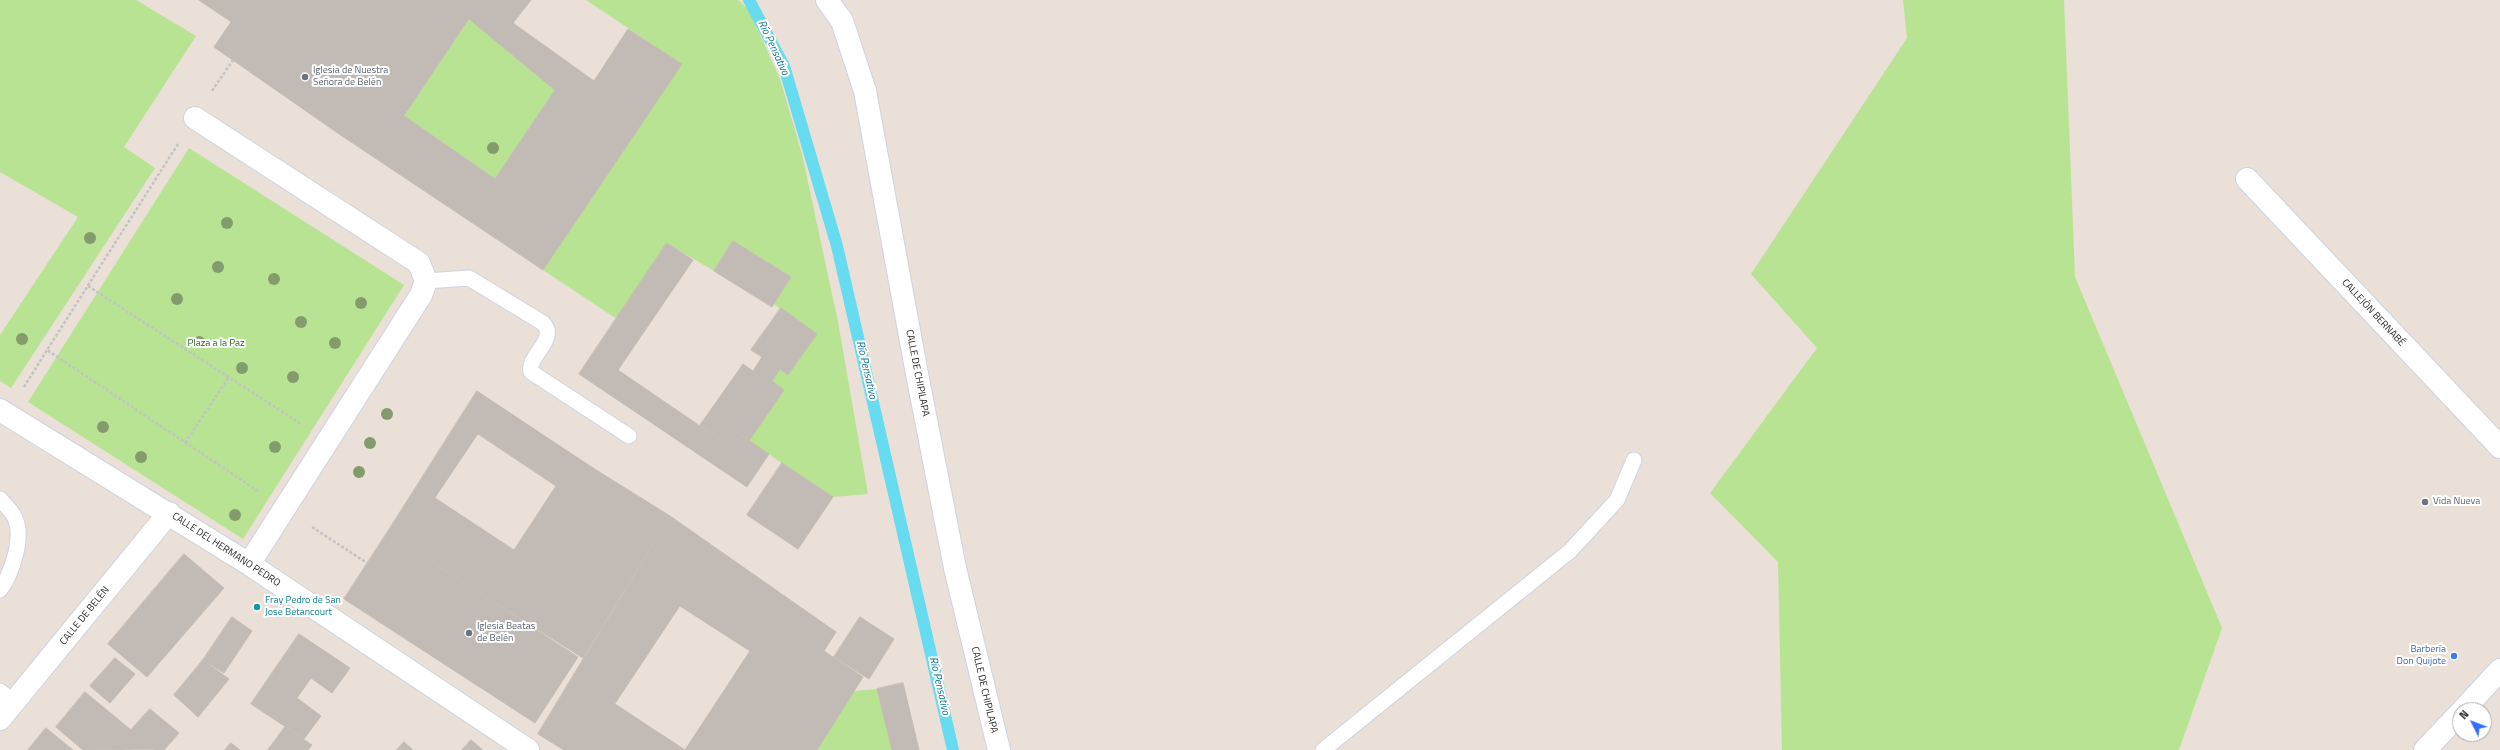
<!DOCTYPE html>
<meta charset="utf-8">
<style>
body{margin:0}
#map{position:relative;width:2500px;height:750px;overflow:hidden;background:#eae0d8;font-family:"Titillium Web",sans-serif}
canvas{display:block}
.north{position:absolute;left:2452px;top:702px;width:40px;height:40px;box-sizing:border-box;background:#fff;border:1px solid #a9a9a9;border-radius:50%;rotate:312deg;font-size:11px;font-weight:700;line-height:16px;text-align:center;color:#272727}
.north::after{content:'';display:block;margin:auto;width:14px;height:18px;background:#336ffc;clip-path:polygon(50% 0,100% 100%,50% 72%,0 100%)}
</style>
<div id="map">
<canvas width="2500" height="750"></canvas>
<div class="north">N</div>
</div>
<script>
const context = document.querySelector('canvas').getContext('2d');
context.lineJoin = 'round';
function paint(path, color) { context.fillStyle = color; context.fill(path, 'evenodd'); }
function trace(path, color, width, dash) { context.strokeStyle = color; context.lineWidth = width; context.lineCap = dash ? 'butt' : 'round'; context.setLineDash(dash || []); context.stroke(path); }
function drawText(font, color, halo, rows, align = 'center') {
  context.font = font + ' "Titillium Web",sans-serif'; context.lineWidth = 4; context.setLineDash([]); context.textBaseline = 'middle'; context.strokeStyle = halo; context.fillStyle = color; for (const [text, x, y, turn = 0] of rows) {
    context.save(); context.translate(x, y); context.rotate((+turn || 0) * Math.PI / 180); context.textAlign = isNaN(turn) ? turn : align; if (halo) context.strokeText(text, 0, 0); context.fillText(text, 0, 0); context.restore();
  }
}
paint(new Path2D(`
 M0,0H136L196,36L124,147L155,168L11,388L0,381V335L78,217L0,172Z
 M586,0H738L749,10L780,79L802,154L838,322L868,494L833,497L749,441L784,390L772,381L780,369L789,374L817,334L774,304L791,277L733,241L714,271L667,243L617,319L543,270L682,64Z
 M1903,0H2064L2075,277L2222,628L2179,750H1782L1778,562L1710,493L1817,348L1751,274L1907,38Z
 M469,19L555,90L495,179L404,116Z
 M189,148L404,285L243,539L28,402Z
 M877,689L892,750H817L854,691Z`), '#b7e392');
trace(new Path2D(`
 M749,0L784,66L837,246L953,750`), '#67dbef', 12);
const building = new Path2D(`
 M199,0H435L397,53L379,41L342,94L361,108L342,136L214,47L231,22Z
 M435,0H531L513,23L594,81L628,29L682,64L543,270L342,136L361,108L342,94L379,41L397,53ZM469,19L555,90L495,179L404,116Z
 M733,241L791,277L772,307L714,271Z
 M667,243L693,260L618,370L722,441L730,428L769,454L747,487L579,374Z
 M781,308L817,334L788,375L780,369L772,381L784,390L749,441L730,428L722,441L700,425L743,364L753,371L762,357L751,350Z
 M477,391L593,468L505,609L387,533ZM478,434L556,486L514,550L435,498Z
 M782,463L833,497L798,549L747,515Z
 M593,468L670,516L583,658L505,609Z
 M670,516L836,632L824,651L863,677L817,750H564L538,734ZM680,606L750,651L685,750L615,704Z
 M387,533L578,657L535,723L344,599Z
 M184,554L224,588L147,677L108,644Z
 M232,617L252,631L224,673L203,660Z
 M860,617L894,639L869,679L834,657Z
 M299,634L350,668L332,693L311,678L297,698L321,716L304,739L251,704Z
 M115,658L135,674L110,703L90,686Z
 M203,660L229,679L198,717L174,695Z
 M903,683L919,750H892L877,689Z
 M85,692L154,749L83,750L56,727Z
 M150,709L179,733L164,750H155L131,730Z
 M285,727L312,745L308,750H268Z
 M46,728L73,750H28Z
 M471,740L483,750H462Z
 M404,742L413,750H397Z
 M231,743L240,750H225Z`);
paint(building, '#c2bab5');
trace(building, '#c5bcb2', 1);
const lane = new Path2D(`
 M426,281L469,278L543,323C559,339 526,357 531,372L629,436
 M0,499C4,504 11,510 14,516C25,536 12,573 0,590
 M0,691L14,703
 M1323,750L1570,551L1617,500L1634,460`);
const street = new Path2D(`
 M195,118L419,263L426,281L421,295L249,564
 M2247,179L2500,447
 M0,410L249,564L528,750
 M0,719L169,513`);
const secondary = new Path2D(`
 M827,0L842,21L865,91L917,374L955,568L999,750
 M2463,710L2500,670
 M2425,750L2460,713`);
trace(lane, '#cdd3e1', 17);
trace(street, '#cdd3e1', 24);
trace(secondary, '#cdd3e1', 24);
trace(new Path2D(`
 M212,91L233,60
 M178,144L47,350L258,491
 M88,286L301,424
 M24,387L47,350
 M185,443L229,377
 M312,527L367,563`), '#c3c3c3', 2.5, [3, 2]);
trace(lane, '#fff', 15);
trace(street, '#fff', 22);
trace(secondary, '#fff', 22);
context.fillStyle = '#849b6e';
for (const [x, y] of [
 [493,148],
 [227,223],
 [90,238],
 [218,267],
 [274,279],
 [177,299],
 [361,303],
 [301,322],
 [22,339],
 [199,342],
 [335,343],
 [242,368],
 [293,377],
 [387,414],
 [103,427],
 [370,443],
 [275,447],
 [141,457],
 [359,472],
 [235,515]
]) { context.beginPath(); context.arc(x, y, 6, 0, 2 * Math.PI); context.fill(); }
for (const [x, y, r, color] of [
 [305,77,4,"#6b7280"],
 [2425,502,4,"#6b7280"],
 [257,607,4,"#0f9aa8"],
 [469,633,4,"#6b7280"],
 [2454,656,4,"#3f7fe0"]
]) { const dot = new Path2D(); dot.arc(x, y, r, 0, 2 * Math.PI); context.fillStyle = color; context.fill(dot); trace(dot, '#fff', 1.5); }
drawText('10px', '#5b616d', '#fff', [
 ["Iglesia de Nuestra",313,71],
 ["Señora de Belén",313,83],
 ["Vida Nueva",2433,502],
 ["Iglesia Beatas",477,627],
 ["de Belén",477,639]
], 'left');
drawText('10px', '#272727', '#fff', [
 ["CALLEJÓN BERNABÉ",2373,313,47],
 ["CALLE DE CHIPILAPA",917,373,79],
 ["CALLE DEL HERMANO PEDRO",226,550,33],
 ["CALLE DE BELÉN",85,616,-51],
 ["CALLE DE CHIPILAPA",984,690,77]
]);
drawText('10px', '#306318', '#fff', [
 ["Plaza a la Paz",216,344]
]);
drawText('10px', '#0d838f', '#fff', [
 ["Fray Pedro de San",265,601],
 ["Jose Betancourt",265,613]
], 'left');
drawText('10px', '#366cbe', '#fff', [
 ["Barbería",2446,650],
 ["Don Quijote",2446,662]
], 'right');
drawText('italic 11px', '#0b7797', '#fff', [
 ["Río Pensativo",773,48,65],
 ["Río Pensativo",866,370,77],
 ["Río Pensativo",939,686,77]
]);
</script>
